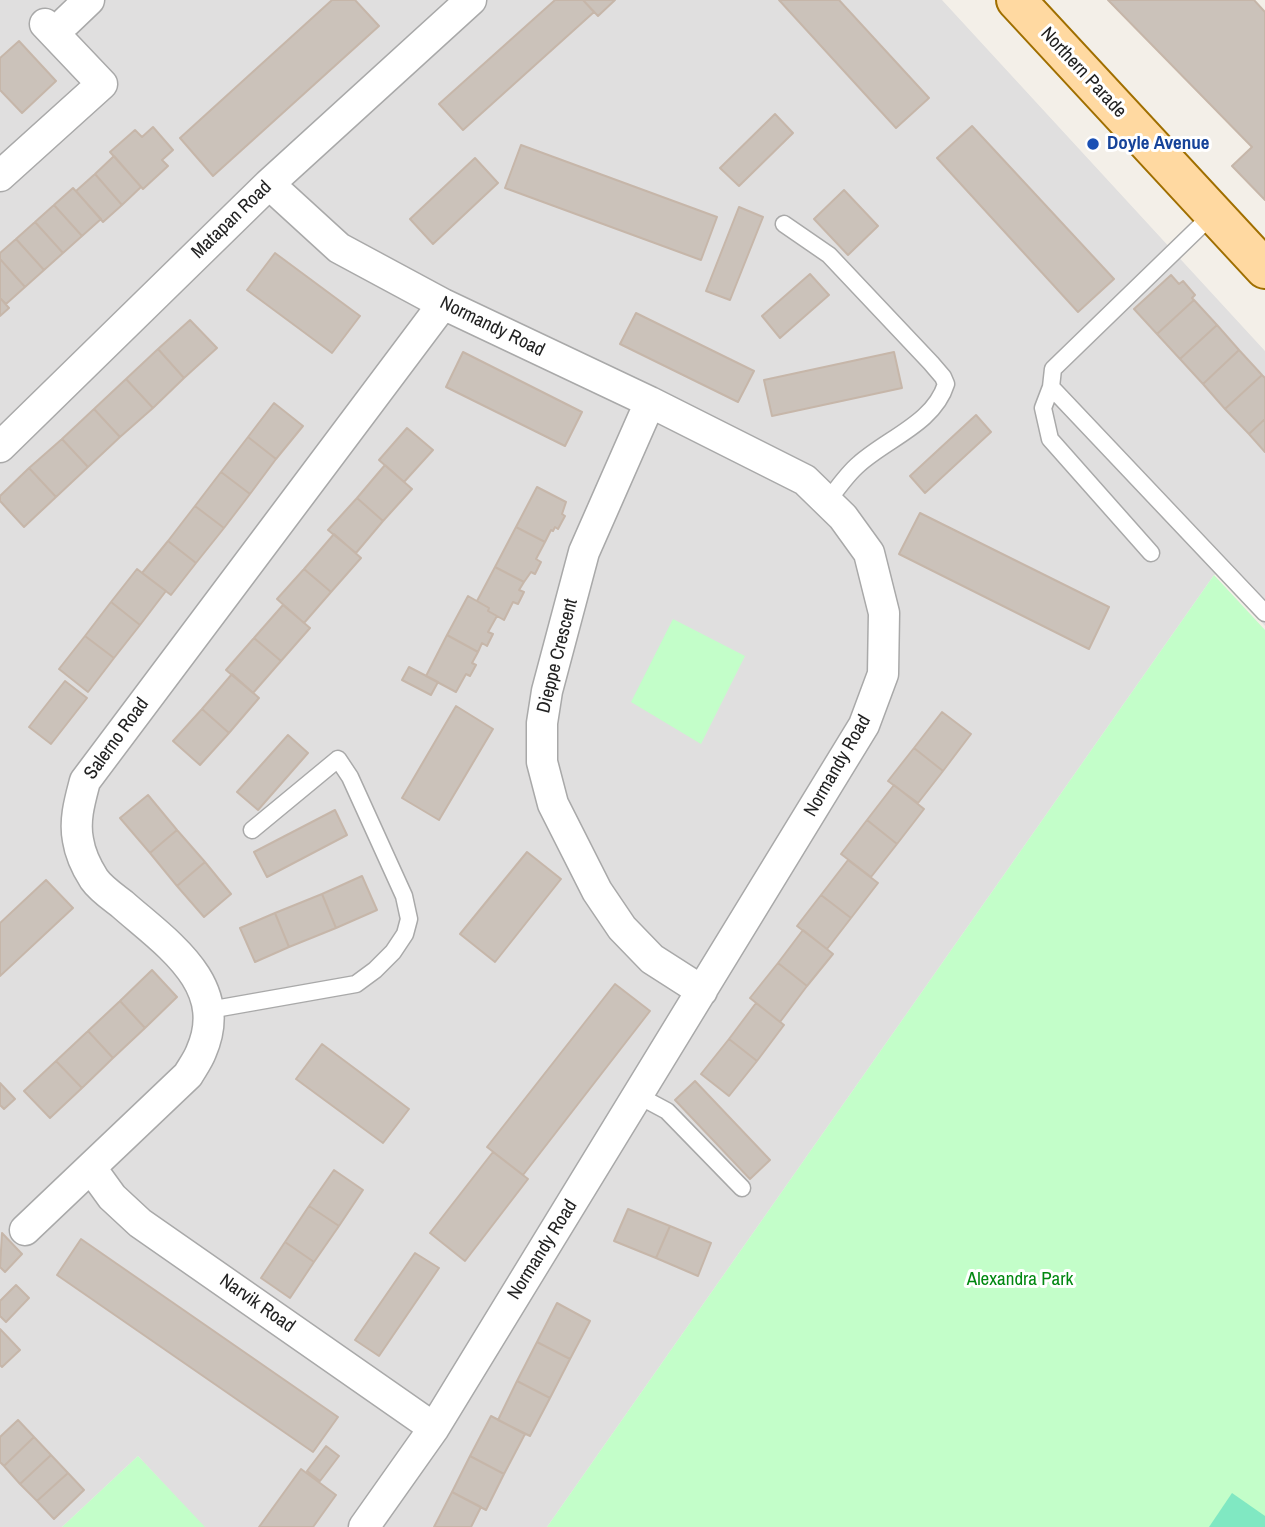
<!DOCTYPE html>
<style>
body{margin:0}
canvas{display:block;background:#f3efe8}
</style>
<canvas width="1265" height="1527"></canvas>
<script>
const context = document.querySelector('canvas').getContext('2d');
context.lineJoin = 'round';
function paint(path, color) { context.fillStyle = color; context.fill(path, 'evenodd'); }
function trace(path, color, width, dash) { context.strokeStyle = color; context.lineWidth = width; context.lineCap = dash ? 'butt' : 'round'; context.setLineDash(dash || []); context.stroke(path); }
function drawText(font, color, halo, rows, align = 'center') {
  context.font = font + ' "Archivo Narrow",sans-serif'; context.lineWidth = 6; context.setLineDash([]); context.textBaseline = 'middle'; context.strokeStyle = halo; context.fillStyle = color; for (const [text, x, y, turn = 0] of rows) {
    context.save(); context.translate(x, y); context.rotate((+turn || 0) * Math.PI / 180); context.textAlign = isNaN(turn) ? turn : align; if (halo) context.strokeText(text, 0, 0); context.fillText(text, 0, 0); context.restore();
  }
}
paint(new Path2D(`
 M0,0H942L1265,351V626L1217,574L1214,575L547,1527H204L138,1456L62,1527H0Z`), '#e0dfdf');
paint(new Path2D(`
 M1214,575L1265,630V1527H547Z
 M673,619L745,656L701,744L631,702Z
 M138,1456L205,1527H62Z`), '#c3fec9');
paint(new Path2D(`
 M1232,1493L1265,1516V1527H1209Z`), '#80e8c2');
const building = new Path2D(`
 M332,0H355L379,26L213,176L180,138Z
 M555,0H583L594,12L463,130L439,104Z
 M583,0H615L598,16Z
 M779,0H839L929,98L896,128Z
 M1108,0H1254L1265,12V200L1232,166L1252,147Z
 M19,41L56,81L22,113L0,90V58Z
 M775,114L793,133L739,186L720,168Z
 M972,126L1114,279L1078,312L937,158Z
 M153,127L173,150L162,160L168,166L143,189L110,152L135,130L142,137Z
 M521,145L717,217L701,260L505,188Z
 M114,156L141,187L122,205L95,174Z
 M475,158L498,183L433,244L410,219Z
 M95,174L122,205L103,222L76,191Z
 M73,188L101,219L82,236L54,205Z
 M844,190L878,226L848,255L814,219Z
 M54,205L82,236L63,253L35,222Z
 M739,207L763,217L730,300L706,291Z
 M35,222L63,253L44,270L16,239Z
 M16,239L44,270L25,287L0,259V253Z
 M275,253L360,316L332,353L247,290Z
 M0,259L25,287L6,304L0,298Z
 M810,274L829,295L780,338L762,316Z
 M1171,275L1179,284L1183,281L1195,295L1192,298L1194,300L1157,334L1134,309Z
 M0,298L9,308L0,316Z
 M1194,300L1217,325L1180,359L1157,334Z
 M636,313L754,371L738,402L620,344Z
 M190,320L217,348L184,378L158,349Z
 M1217,325L1239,350L1203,384L1180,359Z
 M158,349L184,378L153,408L126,379Z
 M1239,350L1262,375L1225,409L1203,384Z
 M463,352L582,412L565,446L446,387Z
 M894,352L902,388L772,416L764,380Z
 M1262,375L1265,378V419L1249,434L1225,409Z
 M126,379L153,408L120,437L94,409Z
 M274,403L303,426L276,459L248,437Z
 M94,409L120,437L88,467L62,439Z
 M976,415L991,432L925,493L910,476Z
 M1265,419V452L1249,434Z
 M407,428L433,450L404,482L379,460Z
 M248,437L276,459L250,494L221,472Z
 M62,439L88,467L56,497L29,468Z
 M385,465L412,489L383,521L357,498Z
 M29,468L56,497L24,527L0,501V496Z
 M221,472L250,494L224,528L195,506Z
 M537,487L566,502L562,514L565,516L558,529L555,527L553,531L551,530L545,542L516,527Z
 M357,498L383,521L356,553L328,530Z
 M195,506L224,528L196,563L168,541Z
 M920,513L1109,607L1089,649L899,554Z
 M516,527L545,542L536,559L541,562L535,574L531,572L524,582L495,567Z
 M334,534L361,558L331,592L304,569Z
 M168,541L196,563L171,595L142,573Z
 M495,567L524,582L519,590L524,592L518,604L513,602L504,620L488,611L489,608L477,601Z
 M137,569L166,591L140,625L111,602Z
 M304,569L331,592L304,623L277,599Z
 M468,596L489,608L488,611L497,616L488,632L493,634L487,646L482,643L478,652L447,635Z
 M111,602L140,625L114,658L85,636Z
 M283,605L310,628L281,661L254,638Z
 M447,635L478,652L472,663L476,665L470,676L466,674L456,692L426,676Z
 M85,636L114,658L88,692L59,669Z
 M254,638L281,661L253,693L226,670Z
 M409,667L438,682L431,695L402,680Z
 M232,674L259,698L229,733L202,709Z
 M65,681L87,698L51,744L29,727Z
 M456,706L493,729L439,820L402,798Z
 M202,709L229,733L200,765L173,741Z
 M942,712L971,734L943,771L914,748Z
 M288,735L308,753L258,810L237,792Z
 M914,748L943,771L918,803L888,781Z
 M894,785L924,809L897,844L867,820Z
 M148,795L177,830L150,853L120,818Z
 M335,810L347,835L267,877L254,852Z
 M867,820L897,844L871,877L841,854Z
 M177,830L205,862L177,886L150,853Z
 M527,852L561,879L495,962L460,934Z
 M848,860L878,883L851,918L821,895Z
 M205,862L231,894L204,917L177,886Z
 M362,876L377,910L336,928L322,894Z
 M46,880L73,908L0,976V923Z
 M322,894L336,928L289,947L275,913Z
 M821,895L851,918L827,949L797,926Z
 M275,913L289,947L255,962L240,928Z
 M803,930L833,954L807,986L778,963Z
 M778,963L807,986L780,1022L750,998Z
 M152,970L177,997L145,1028L120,1001Z
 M615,984L650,1011L523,1175L487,1147Z
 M120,1001L145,1028L113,1058L88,1031Z
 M756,1003L784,1025L757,1061L729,1039Z
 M88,1031L113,1058L82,1088L56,1061Z
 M729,1039L757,1061L729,1096L701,1074Z
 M322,1044L409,1109L383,1143L296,1079Z
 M56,1061L82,1088L50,1118L24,1091Z
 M695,1081L770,1160L750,1179L675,1100Z
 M0,1083L15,1099L4,1109L0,1105Z
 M493,1152L528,1179L465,1261L430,1233Z
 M334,1170L363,1190L339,1226L309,1206Z
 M309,1206L339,1226L314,1262L285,1242Z
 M628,1209L670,1226L656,1258L614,1241Z
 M670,1226L711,1243L698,1276L656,1258Z
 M2,1233L22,1254L5,1272L0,1267Z
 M81,1239L338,1417L313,1452L57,1275Z
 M285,1242L314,1262L290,1298L261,1278Z
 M415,1253L439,1268L379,1356L355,1340Z
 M16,1285L29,1298L6,1322L0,1316V1301Z
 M557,1303L590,1321L570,1359L537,1342Z
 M0,1329L20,1350L2,1367L0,1365Z
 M537,1342L570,1359L550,1398L517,1381Z
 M517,1381L550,1398L530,1436L498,1420Z
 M491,1416L525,1434L504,1474L470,1456Z
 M18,1420L34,1437L4,1466L0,1462V1437Z
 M34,1437L51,1455L20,1484L4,1466Z
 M326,1446L339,1456L320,1481L307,1471Z
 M51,1455L68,1473L37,1501L20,1484Z
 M470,1456L504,1474L486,1510L452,1492Z
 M301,1469L336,1495L313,1527H259Z
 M68,1473L84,1490L54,1519L37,1501Z
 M452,1492L481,1507L471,1527H434Z`);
paint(building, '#cbc2ba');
trace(building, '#c6b6a9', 2);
const lane = new Path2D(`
 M1214,213L1053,369L1051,387L1265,613
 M784,224L829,255L931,363L943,377L946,384C934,423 888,438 859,464C847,474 837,489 827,502
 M1051,387L1043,408L1050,439L1151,553
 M209,1010L356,984L375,970L393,952L405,934L409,919L404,896L350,777L338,759L252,830
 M639,1096L667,1111L742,1188`);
const street = new Path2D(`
 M66,22L89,0
 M0,176L102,84L45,24
 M269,184L339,248L443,304L650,402L805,480L843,517L869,553L884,613L883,674L864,725L434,1428L364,1527
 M650,402L584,552L547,691L542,723V762L553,804L597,891L622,928L652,959L702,991
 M0,447L269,184L471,0
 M91,1168L112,1197L140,1223L434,1428
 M25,1230L188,1075C192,1068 198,1060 201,1052C231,984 166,943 122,904C113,897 101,889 94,879C87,868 80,853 78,840C74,820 80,800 85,781L443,304`);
const primary = new Path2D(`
 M1016,0L1265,269`);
trace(lane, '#a9a9a9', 19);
trace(street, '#a9a9a9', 33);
trace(primary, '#a06f00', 42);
trace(lane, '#fff', 16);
trace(street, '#fff', 30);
trace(primary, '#ffd9a1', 38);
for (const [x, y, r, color] of [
 [1093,144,7,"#1a4fb4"]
]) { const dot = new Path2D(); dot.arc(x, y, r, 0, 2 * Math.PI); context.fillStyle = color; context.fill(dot); trace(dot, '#fff', 2.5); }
drawText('19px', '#222', '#fff', [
 ["Northern Parade",1083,73,47],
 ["Matapan Road",232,220,-44],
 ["Normandy Road",492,327,26],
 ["Dieppe Crescent",558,656,-76],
 ["Salerno Road",117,739,-54],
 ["Normandy Road",838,766,-60],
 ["Normandy Road",543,1250,-58],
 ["Narvik Road",257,1304,35]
]);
drawText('bold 19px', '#164399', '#fff', [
 ["Doyle Avenue",1107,144]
], 'left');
drawText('19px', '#028811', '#fff', [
 ["Alexandra Park",1020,1280]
]);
</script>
